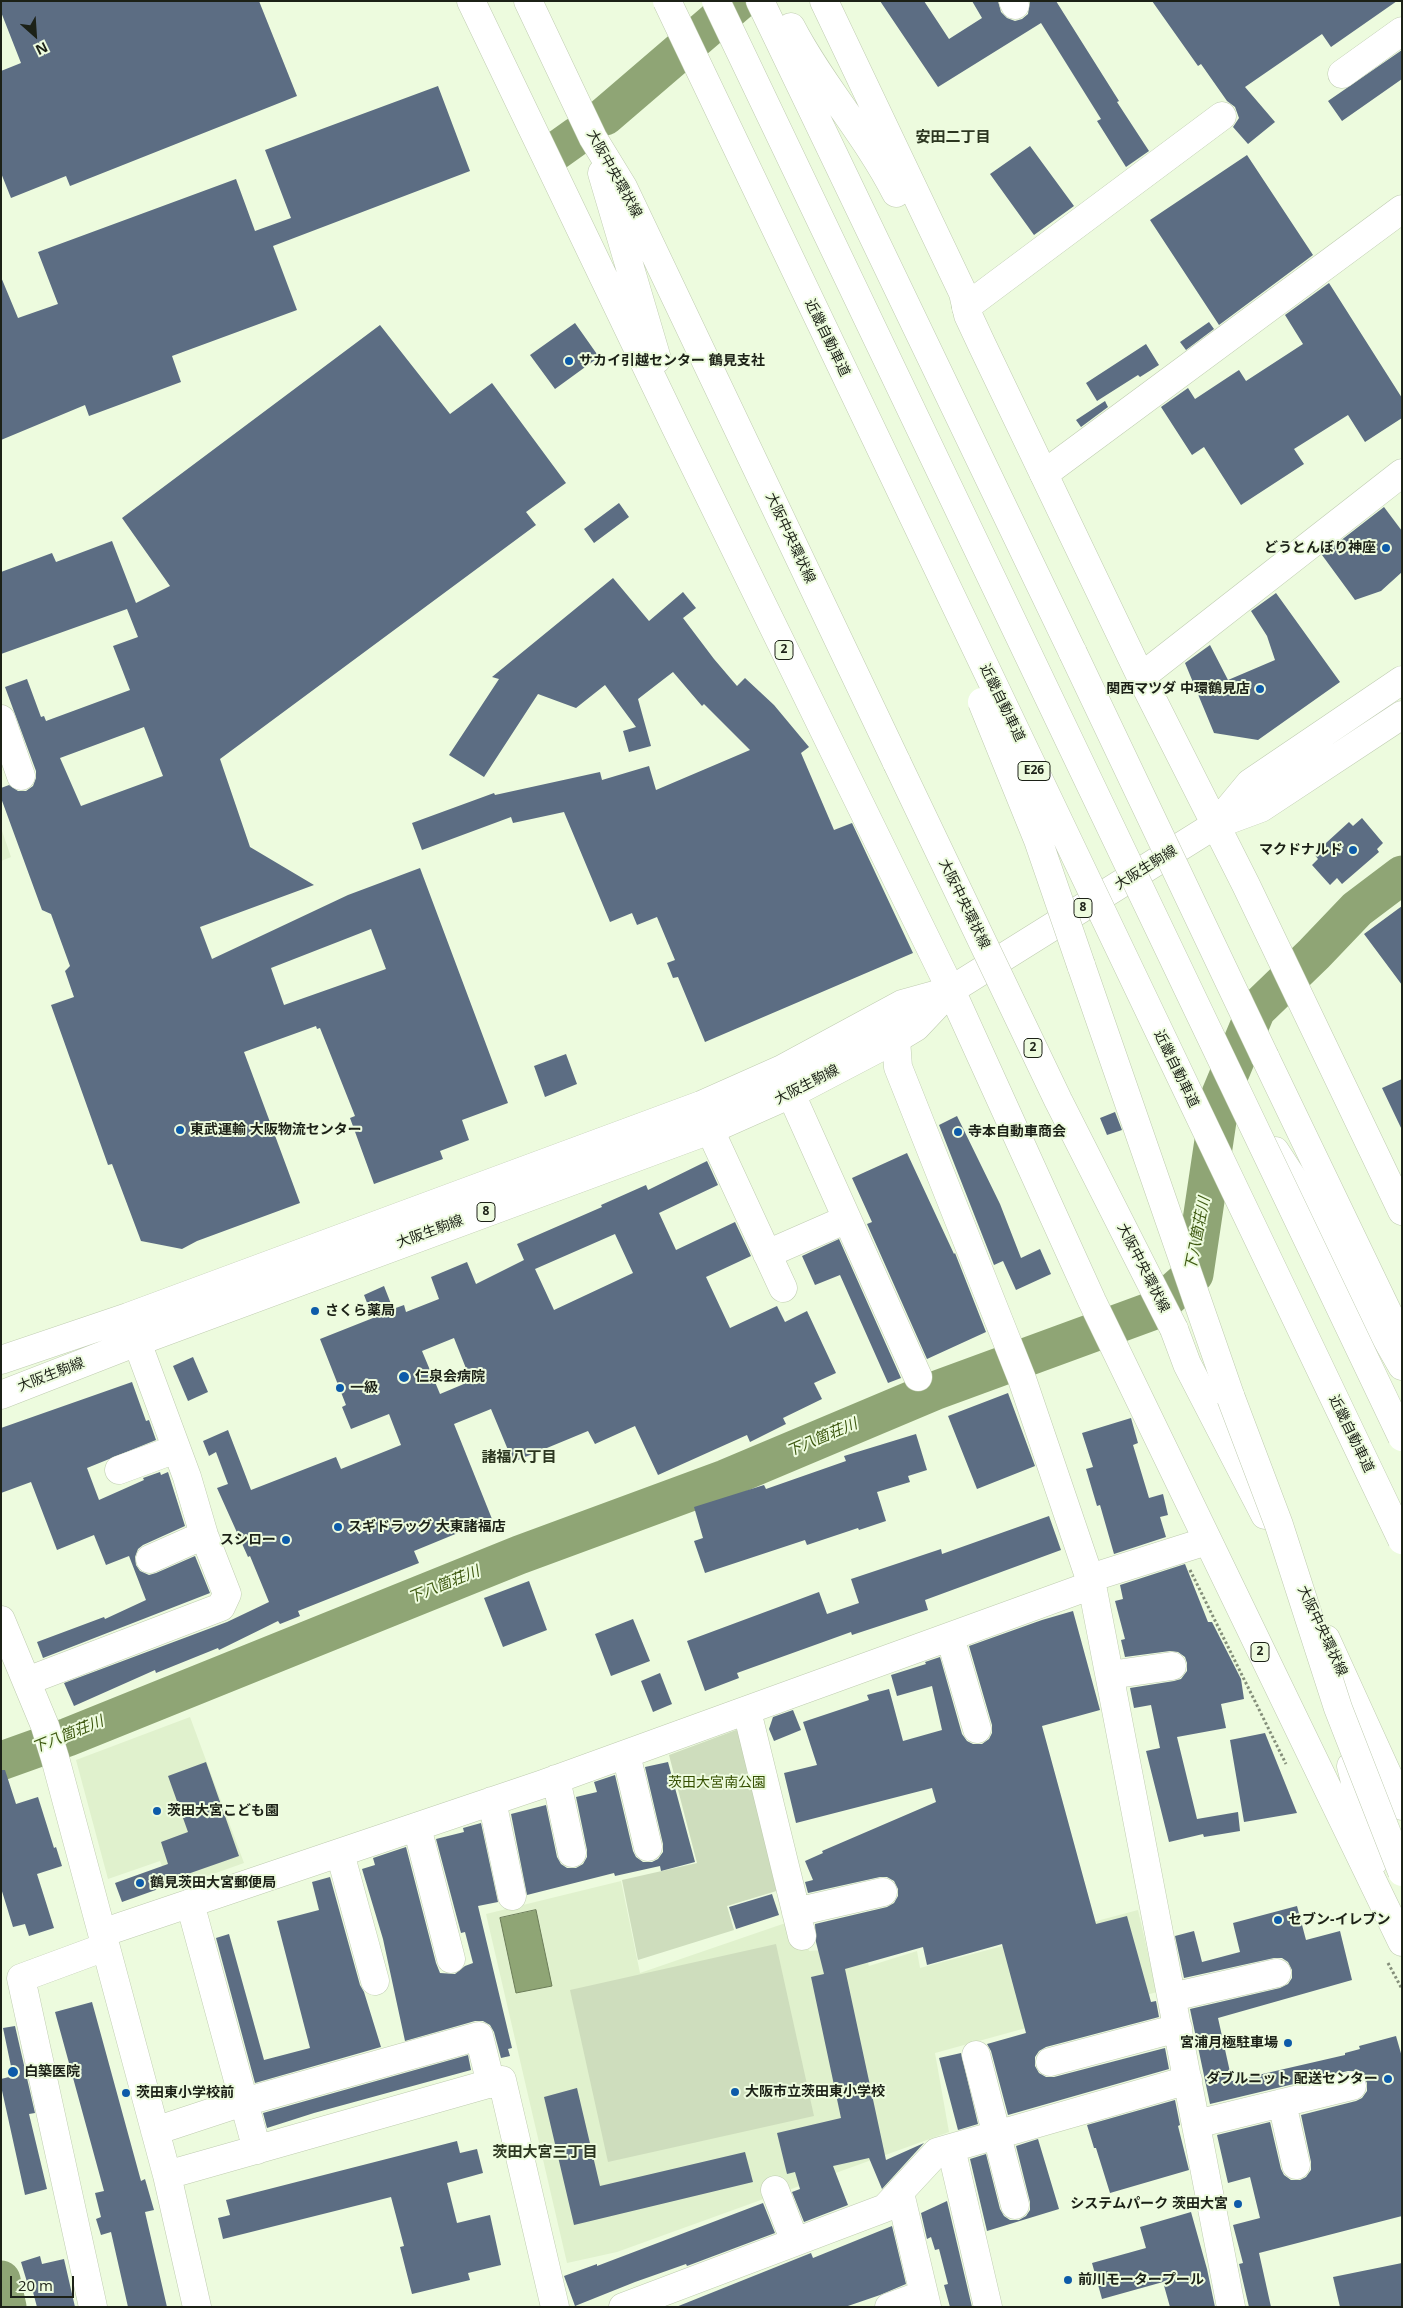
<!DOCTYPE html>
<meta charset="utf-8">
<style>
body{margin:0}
#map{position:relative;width:1403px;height:2308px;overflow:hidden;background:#edfbde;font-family:"Open Sans",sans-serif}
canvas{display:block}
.frame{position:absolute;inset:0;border:2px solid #1c2117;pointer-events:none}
.north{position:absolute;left:10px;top:10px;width:50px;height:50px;-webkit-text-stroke:4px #edfbde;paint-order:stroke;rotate:154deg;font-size:14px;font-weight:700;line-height:20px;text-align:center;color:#1c2117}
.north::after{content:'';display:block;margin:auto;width:18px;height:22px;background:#1c2117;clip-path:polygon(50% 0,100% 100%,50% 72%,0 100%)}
.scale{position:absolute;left:10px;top:2276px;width:64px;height:22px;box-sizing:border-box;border:2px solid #1c2117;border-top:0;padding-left:6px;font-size:15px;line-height:18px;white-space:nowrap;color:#1c2117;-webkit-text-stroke:4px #edfbde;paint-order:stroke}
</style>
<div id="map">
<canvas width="1403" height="2308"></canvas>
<div class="frame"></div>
<div class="north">N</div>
<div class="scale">20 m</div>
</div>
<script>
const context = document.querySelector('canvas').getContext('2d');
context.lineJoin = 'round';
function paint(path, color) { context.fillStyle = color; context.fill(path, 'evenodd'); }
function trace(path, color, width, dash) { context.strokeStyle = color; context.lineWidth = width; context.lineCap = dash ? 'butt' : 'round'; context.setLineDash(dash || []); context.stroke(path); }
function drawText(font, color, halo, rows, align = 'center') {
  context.font = font + ' "Open Sans","Noto Sans JP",sans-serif'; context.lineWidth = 4; context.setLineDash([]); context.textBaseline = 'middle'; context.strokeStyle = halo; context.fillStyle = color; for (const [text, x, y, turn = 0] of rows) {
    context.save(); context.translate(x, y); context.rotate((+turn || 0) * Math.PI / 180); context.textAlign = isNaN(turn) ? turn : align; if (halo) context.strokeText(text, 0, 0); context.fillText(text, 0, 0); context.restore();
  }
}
paint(new Path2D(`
 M1,828L11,857L1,861Z
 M190,1717L244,1863L171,1889L160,1861L108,1879L76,1760Z
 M621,1881L640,1973L803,1917L809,1951L862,1947L869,1966L917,1951L920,1968L1138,1910L1157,1992L935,2053L949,2132L617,2252L567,2263L486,1914Z`), '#e0f1cd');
paint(new Path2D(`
 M736,1730L748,1735L783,1889L727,1906L734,1930L638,1960L622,1880L697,1863L669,1755Z
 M776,1944L814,2116L608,2162L570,1990Z`), '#ceddbd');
const water = new Path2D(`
 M536,1910L552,1986L516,1993L500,1918Z`);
paint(water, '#8fa575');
trace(water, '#6c7d59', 1);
trace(new Path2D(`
 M605,116L739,1
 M556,151L577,136
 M1,1761L68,1737L519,1555L725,1479L934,1391L1152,1311L1194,1274L1221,1094L1256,1010L1314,954L1357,909L1402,875
 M1,2280L7,2307`), '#8fa575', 39);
paint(new Path2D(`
 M1,1H259L297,96L70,186L66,176L11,198L1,173V71L21,63L1,12Z
 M880,1H924L949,39L982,18L972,1H998L1001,12L1007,18L1015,21L1022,19L1028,14L1030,1H1056L1119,101L1117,102L1149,151L1126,167L1097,121L1101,119L1041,23L938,87Z
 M1152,1H1397L1331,47L1322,34L1245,87L1275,122L1248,144L1233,127L1239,118L1235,107L1227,101L1201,64L1198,66Z
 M1402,50V79L1342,121L1328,101Z
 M438,86L470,171L273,246L297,310L172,356L181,382L89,416L85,405L1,440V277L18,318L58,304L38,252L236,179L255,231L291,218L265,150Z
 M1030,146L1074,206L1034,235L990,174Z
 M1247,155L1313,255L1219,325L1150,220Z
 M1329,283L1402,398V418L1365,442L1348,415L1294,449L1304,464L1241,505L1204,447L1192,455L1161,407L1188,388L1195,399L1239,370L1246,381L1303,344L1285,315Z
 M1209,322L1214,329L1186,350L1180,342Z
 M575,323L599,357L555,389L530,355Z
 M380,325L450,414L492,383L566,483L526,512L536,525L220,759L250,847L314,885L200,927L212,959L348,895L420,868L508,1103L462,1120L469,1140L440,1151L443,1159L374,1184L350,1118L355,1116L320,1028L317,1029L316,1026L244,1052L300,1203L197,1241L182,1249L141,1241L112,1164L108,1165L51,1005L74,997L65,971L70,966L51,914L42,910L1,798V788L9,785L18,791H26L33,786L36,778V771L5,687L27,679L41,717L44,716L46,721L130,690L113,646L138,637L127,609L1,654V572L52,553L56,562L112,541L136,603L170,586L122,518ZM144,727L163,776L81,806L60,758ZM371,929L386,969L284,1005L271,968Z
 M1146,344L1159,365L1140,377L1138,375L1097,401L1086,383Z
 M1105,401L1108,407L1081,427L1076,420Z
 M619,503L629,517L594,543L584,529Z
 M1384,507L1402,531V572L1381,591L1355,600L1322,555Z
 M613,578L649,621L683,592L696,608L683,618L714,659L737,686L745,678L774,705L809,747L801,753L834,830L852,823L913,953L705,1042L678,977L673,978L667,963L675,960L657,917L637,925L632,913L610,922L564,812L513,823L511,817L422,850L412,823L494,793L495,795L600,772L602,780L649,766L656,790L750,750L704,704L702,706L673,672L638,699L651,746L629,752L623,731L636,727L605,685L576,708L538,694L484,777L449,755L499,679L492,677Z
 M1276,593L1340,682L1258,740L1214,733L1185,663L1210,645L1228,680L1275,660L1267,636L1251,611Z
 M1362,818L1383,843L1377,849L1379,852L1342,884L1337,878L1330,885L1312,865L1318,859L1314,854L1349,822L1353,826Z
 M1402,906V985L1364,934Z
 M566,1054L577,1084L545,1097L534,1066Z
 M1402,1079V1130L1382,1088Z
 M1115,1112L1122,1130L1107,1135L1100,1118Z
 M957,1116L1000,1204L1021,1258L1040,1249L1051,1274L1016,1290L1003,1261L994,1265L939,1125Z
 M907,1153L954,1254L955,1253L986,1332L927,1359L867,1224L872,1222L852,1178Z
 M707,1161L718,1185L659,1213L676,1250L735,1222L751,1256L706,1277L730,1328L777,1306L785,1322L807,1311L836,1373L814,1383L822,1399L783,1418L786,1424L750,1442L747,1435L658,1475L635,1426L595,1444L588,1431L513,1462L491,1409L454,1424L492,1519L414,1551L419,1563L298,1611L300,1616L280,1624L278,1621L219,1650L218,1648L156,1673L155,1670L74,1706L64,1683L227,1622L269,1602L250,1556L248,1557L217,1488L228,1484L216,1452L209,1456L203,1441L228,1430L251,1490L336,1457L341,1469L401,1445L389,1414L351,1429L342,1407L346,1405L320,1339L373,1318L364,1295L384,1286L393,1309L404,1305L406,1312L439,1299L431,1277L467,1262L476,1284L524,1260L517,1244L602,1207L601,1205L646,1185L648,1190ZM615,1234L633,1273L554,1310L535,1269ZM454,1338L471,1381L440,1394L422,1351Z
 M839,1239L901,1378L888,1383L840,1275L815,1285L802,1256Z
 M193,1357L208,1392L188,1401L173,1366Z
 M132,1382L146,1421L149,1420L156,1440L87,1468L99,1500L144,1480L143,1478L160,1472L161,1475L168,1472L185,1526L143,1545L138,1549L135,1557L136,1565L140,1571L149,1575L156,1573L195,1556L210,1593L43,1658L37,1642L104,1617L105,1619L146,1600L129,1556L106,1565L94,1535L57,1550L31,1482L1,1493V1428Z
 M1008,1393L1035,1466L977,1489L948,1416Z
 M1131,1418L1138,1443L1133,1445L1149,1498L1163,1494L1168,1515L1160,1517L1166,1537L1114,1554L1100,1505L1097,1506L1086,1469L1093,1467L1082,1433Z
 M916,1434L927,1470L908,1476L910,1482L877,1492L886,1521L859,1530L858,1528L807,1545L805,1540L705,1573L694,1541L703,1538L694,1507L764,1485L766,1489L846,1461L844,1456Z
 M1049,1516L1061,1550L925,1600L928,1610L852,1635L851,1632L737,1673L739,1678L705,1691L687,1641L819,1592L827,1614L859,1603L851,1579L941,1549L942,1554Z
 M1185,1564L1208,1622H1212L1241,1679L1244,1699L1221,1704L1226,1728L1177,1737L1197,1819L1238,1812L1240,1831L1204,1837L1203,1834L1169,1842L1146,1751L1160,1748L1151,1705L1134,1708L1130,1688L1174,1681L1181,1679L1187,1671V1663L1185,1657L1178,1652L1170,1651L1125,1657L1121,1640L1125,1639L1115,1601L1123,1599L1120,1585Z
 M529,1581L547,1630L503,1647L484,1598Z
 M1073,1611L1100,1710L1042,1726L1096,1924L1127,1916L1151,2002L1156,2001L1159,2017L1046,2047L1039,2051L1035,2057V2066L1039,2073L1046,2077H1054L1165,2048L1169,2069L1008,2115L991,2051L987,2044L1026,2033L1002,1944L927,1965L923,1947L845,1969L886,2160L924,2143L882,2189L869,2158L833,2166L848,2205L804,2222L792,2192L800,2189L795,2172L787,2174L777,2133L841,2118L811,1977L824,1974L816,1942L815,1924L887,1907L894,1903L898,1896V1889L894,1881L887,1877H880L808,1893L805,1882L813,1880L805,1861L823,1853L822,1851L936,1802L932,1788L796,1823L784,1773L817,1765L803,1722L869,1700L867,1695L889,1689L903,1741L942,1730L932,1686L897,1696L891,1675L926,1664L925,1662L940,1657L962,1734L967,1741L973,1744H982L989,1739L992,1733V1725L969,1646L1042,1620Z
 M633,1619L650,1661L611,1676L595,1634Z
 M660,1673L672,1704L653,1712L641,1681Z
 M793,1710L801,1730L774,1741L769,1729L773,1717Z
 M1265,1733L1297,1813L1244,1822L1230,1740Z
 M206,1762L239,1856L162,1883L164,1887L122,1902L115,1883L168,1864L161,1842L188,1832L168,1776Z
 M668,1762L695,1862L661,1871L660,1866L615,1876L614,1873L527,1895L511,1814L546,1805L557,1857L561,1864L567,1868H576L583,1864L587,1857V1850L576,1797L597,1792L594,1782L615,1775L633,1851L636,1857L643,1862H652L658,1859L663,1852V1844L645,1767Z
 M1,1770H5L16,1804L38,1797L54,1848L56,1847L62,1866L37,1874L54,1928L29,1936L25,1924L13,1927L1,1888Z
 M481,1823L498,1902L478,1906L512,2048L508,2049L510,2056L501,2058L494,2032L490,2025L483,2021H475L405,2041L383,1939L362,1869L375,1865L373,1858L406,1847L436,1963L440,1973L455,1974L465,1966L473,1963L465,1932L461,1933L436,1839L464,1832L463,1828Z
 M330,1877L360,1985L364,1992L381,2047L255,2083L216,1938L229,1934L264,2060L310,2048L277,1921L319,1910L312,1882Z
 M772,1894L779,1915L736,1929L729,1907Z
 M1297,1906L1306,1940L1340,1931L1352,1980L1218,2018L1232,2081L1345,2055V2053L1360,2049L1359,2046L1396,2036L1402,2057V2216L1259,2253L1271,2307H1249L1239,2264L1243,2263L1233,2225L1260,2218L1250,2177L1228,2183L1217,2135L1270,2122L1281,2169L1284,2175L1291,2180H1300L1306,2177L1311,2170V2162L1301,2115L1356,2101L1362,2098L1367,2091V2083L1363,2075L1356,2071H1348L1210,2104L1190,2009L1280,1988L1288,1984L1292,1978V1970L1288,1962L1282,1958H1274L1184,1978L1175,1936L1194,1931L1202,1962L1240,1952L1233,1923Z
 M92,2002L141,2181L145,2179L154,2210L145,2212L167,2307H128L111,2232L101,2235L96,2219L101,2217L95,2193L104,2191L55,2012Z
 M15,2026L35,2113L29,2114L47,2189L25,2195L1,2086V2079L13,2076L3,2028Z
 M961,2053L978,2124L958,2130L939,2058Z
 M468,2055L471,2070L314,2113L267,2128L263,2113Z
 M577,2088L600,2186L745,2152L753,2182L574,2225L544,2097Z
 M1175,2100L1180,2125L1178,2126L1189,2170L1110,2193L1096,2148H1094L1087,2125Z
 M1038,2139L1059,2209L987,2231L970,2159L986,2154L1000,2209L1004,2216L1010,2220H1019L1026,2216L1030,2210V2202L1016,2146Z
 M457,2141L460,2153L477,2149L483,2173L447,2183L457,2223L490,2215L501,2265L468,2273L470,2280L412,2294L400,2247L404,2246L391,2197L223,2239L218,2218L230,2215L226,2200Z
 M947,2201L972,2307H950L944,2285L948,2284L939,2249L935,2250L931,2237L927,2239L921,2213Z
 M763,2203L775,2233L687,2266L686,2264L635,2282L575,2306L564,2276L597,2264V2266Z
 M1191,2212L1207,2269L1215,2307H1170L1163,2282L1102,2299L1092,2263L1146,2248L1140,2227Z
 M892,2226L906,2284L880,2295L845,2307H676L811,2253L813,2258Z
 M40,2256L42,2264L64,2259L75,2307H37L30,2281L27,2282L21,2262Z
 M1402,2263V2307H1340L1333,2277Z`), '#5c6d83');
const minor = new Path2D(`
 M1013,1L1015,5
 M1342,74L1402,31
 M966,307L1222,116
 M1044,474L1402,209
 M1141,677L1402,473
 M1,719L21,776
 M896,1039L898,1067L1022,1379L1092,1585L1231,2307
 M791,1094L918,1377
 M710,1130L783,1288
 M767,1254L847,1219
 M119,1470L176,1449
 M150,1559L204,1535
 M1090,1578L1207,1541
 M1,1620L45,1726L55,1758L167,2175L197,2307
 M950,1637L977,1729
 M1110,1675L1172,1666
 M27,1681L221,1607L227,1594L204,1535L187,1477L137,1342
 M747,1711L802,1936
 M626,1754L648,1847
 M556,1779L572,1853
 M492,1801L512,1896
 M417,1827L451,1959
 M340,1853L375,1981
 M190,1903L257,2150
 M796,1912L883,1892
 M102,1933L543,1784L1092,1585
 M1172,1997L1277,1973
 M976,2055L1015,2205
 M1050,2062L1178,2028
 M1282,2103L1296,2165
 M1196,2124L1352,2086
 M155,2131L237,2104L479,2036L491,2084
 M951,2148L988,2307
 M167,2175L502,2080L555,2307
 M775,2190L795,2242
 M900,2193L927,2307
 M93,2307L21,1978L105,1947
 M623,2307L885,2208L937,2152L1188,2080
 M889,2307L924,2294`);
const major = new Path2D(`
 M471,1L675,426L951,990L1092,1301L1402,1942
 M528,1L593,138L623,187L897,763
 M760,1L1073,653
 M824,1L963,293L968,315L982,345L1141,677L1246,885L1402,1211
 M791,27C821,85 866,134 896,193
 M602,173L657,359
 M1216,824L1250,783L1402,680
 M1265,1057L1402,1342
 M1174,1329L1187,1364L1265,1515
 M1,1360L128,1317L701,1105L782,1069L902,1004L949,991
 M1,1395L137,1342L710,1130L791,1094L896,1039L916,1027L951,990L1215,825L1261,808L1402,715
 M1326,1639L1402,1806
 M1351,1766L1375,1860`);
const highway = new Path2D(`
 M1081,965L1231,1398
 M1275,1151L1307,1200L1402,1366`);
trace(minor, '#bfccb0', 29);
trace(major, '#bfccb0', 29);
trace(highway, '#bfccb0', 29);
trace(new Path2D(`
 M1190,1570L1286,1764
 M1388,1963L1402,1989`), '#848e7a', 3, [2.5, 2.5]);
trace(minor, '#fff', 28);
trace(major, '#fff', 28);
trace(highway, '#fff', 28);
const majorBridge = new Path2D(`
 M1073,653L1265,1057
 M897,763L1058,1100L1174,1329`);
const highwayBridge = new Path2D(`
 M667,1L1402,1540
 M716,1L1402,1437
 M982,702L1038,840L1081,965
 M1231,1398L1279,1525L1338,1708L1402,1872`);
trace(majorBridge, '#bfccb0', 29, []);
trace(highwayBridge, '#bfccb0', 29, []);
trace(majorBridge, '#fff', 28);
trace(highwayBridge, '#fff', 28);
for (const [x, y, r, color] of [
 [569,361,5,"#0d5ba9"],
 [1386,548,5,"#0d5ba9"],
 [1260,689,5,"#0d5ba9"],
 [1353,850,5,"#0d5ba9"],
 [180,1130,5,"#0d5ba9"],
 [958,1132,5,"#0d5ba9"],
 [315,1311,5,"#0d5ba9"],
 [404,1377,6,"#0d5ba9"],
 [340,1388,5,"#0d5ba9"],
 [338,1527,5,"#0d5ba9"],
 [286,1540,5,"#0d5ba9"],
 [157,1811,5,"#0d5ba9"],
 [140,1883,5,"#0d5ba9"],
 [1278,1920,5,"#0d5ba9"],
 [1288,2043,5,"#0d5ba9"],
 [13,2072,6,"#0d5ba9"],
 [1388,2079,5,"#0d5ba9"],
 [735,2092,5,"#0d5ba9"],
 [126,2093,5,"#0d5ba9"],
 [1238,2204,5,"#0d5ba9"],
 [1068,2280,5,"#0d5ba9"]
]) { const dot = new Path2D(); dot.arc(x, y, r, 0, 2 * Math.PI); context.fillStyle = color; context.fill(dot); trace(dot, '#edfbde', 2); }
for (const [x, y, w] of [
 [784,650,18],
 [1034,771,32],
 [1083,908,18],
 [1033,1048,18],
 [486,1212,18],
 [1260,1652,18]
]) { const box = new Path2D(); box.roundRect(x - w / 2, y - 9.5, w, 19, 4); context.fillStyle = '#edfbde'; context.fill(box); trace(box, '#1c2117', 1); }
drawText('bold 12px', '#1c2117', null, [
 ["2",784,650],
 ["E26",1034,771],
 ["8",1083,908],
 ["2",1033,1048],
 ["8",486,1212],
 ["2",1260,1652]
]);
drawText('14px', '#1c2117', '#edfbde', [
 ["大阪中央環状線",614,174,61],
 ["近畿自動車道",827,338,64],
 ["大阪中央環状線",790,538,65],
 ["近畿自動車道",1002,703,64],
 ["大阪生駒線",1146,868,-32],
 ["大阪中央環状線",964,904,64],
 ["近畿自動車道",1176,1069,64],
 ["大阪生駒線",807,1085,-27],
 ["大阪生駒線",430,1232,-20],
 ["大阪中央環状線",1143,1268,63],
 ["大阪生駒線",51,1375,-21],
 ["近畿自動車道",1351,1434,64],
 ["大阪中央環状線",1322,1631,65]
]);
drawText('bold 14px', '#1c2117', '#edfbde', [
 ["サカイ引越センター 鶴見支社",579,361],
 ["どうとんぼり神座",1376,548,"right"],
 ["関西マツダ 中環鶴見店",1250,689,"right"],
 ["マクドナルド",1343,850,"right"],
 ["東武運輸 大阪物流センター",190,1130],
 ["寺本自動車商会",968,1132],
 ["さくら薬局",325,1311],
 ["仁泉会病院",415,1377],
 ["一級",350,1388],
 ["スギドラッグ 大東諸福店",348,1527],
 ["スシロー",276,1540,"right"],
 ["茨田大宮こども園",167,1811],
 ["鶴見茨田大宮郵便局",150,1883],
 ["セブン-イレブン",1288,1920],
 ["宮浦月極駐車場",1278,2043,"right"],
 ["白築医院",24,2072],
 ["ダブルニット 配送センター",1378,2079,"right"],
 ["大阪市立茨田東小学校",745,2092],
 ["茨田東小学校前",136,2093],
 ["システムパーク 茨田大宮",1228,2204,"right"],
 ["前川モータープール",1078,2280]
], 'left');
drawText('14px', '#354f01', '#edfbde', [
 ["茨田大宮南公園",717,1783]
]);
drawText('bold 15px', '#2c3620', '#edfbde', [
 ["安田二丁目",953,138],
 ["諸福八丁目",519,1458],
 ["茨田大宮三丁目",545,2153]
]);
drawText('italic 15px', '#3f5a12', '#edfbde', [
 ["下八箇荘川",1198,1234,-79],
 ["下八箇荘川",822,1438,-23],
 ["下八箇荘川",444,1585,-22],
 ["下八箇荘川",68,1735,-22]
]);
</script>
